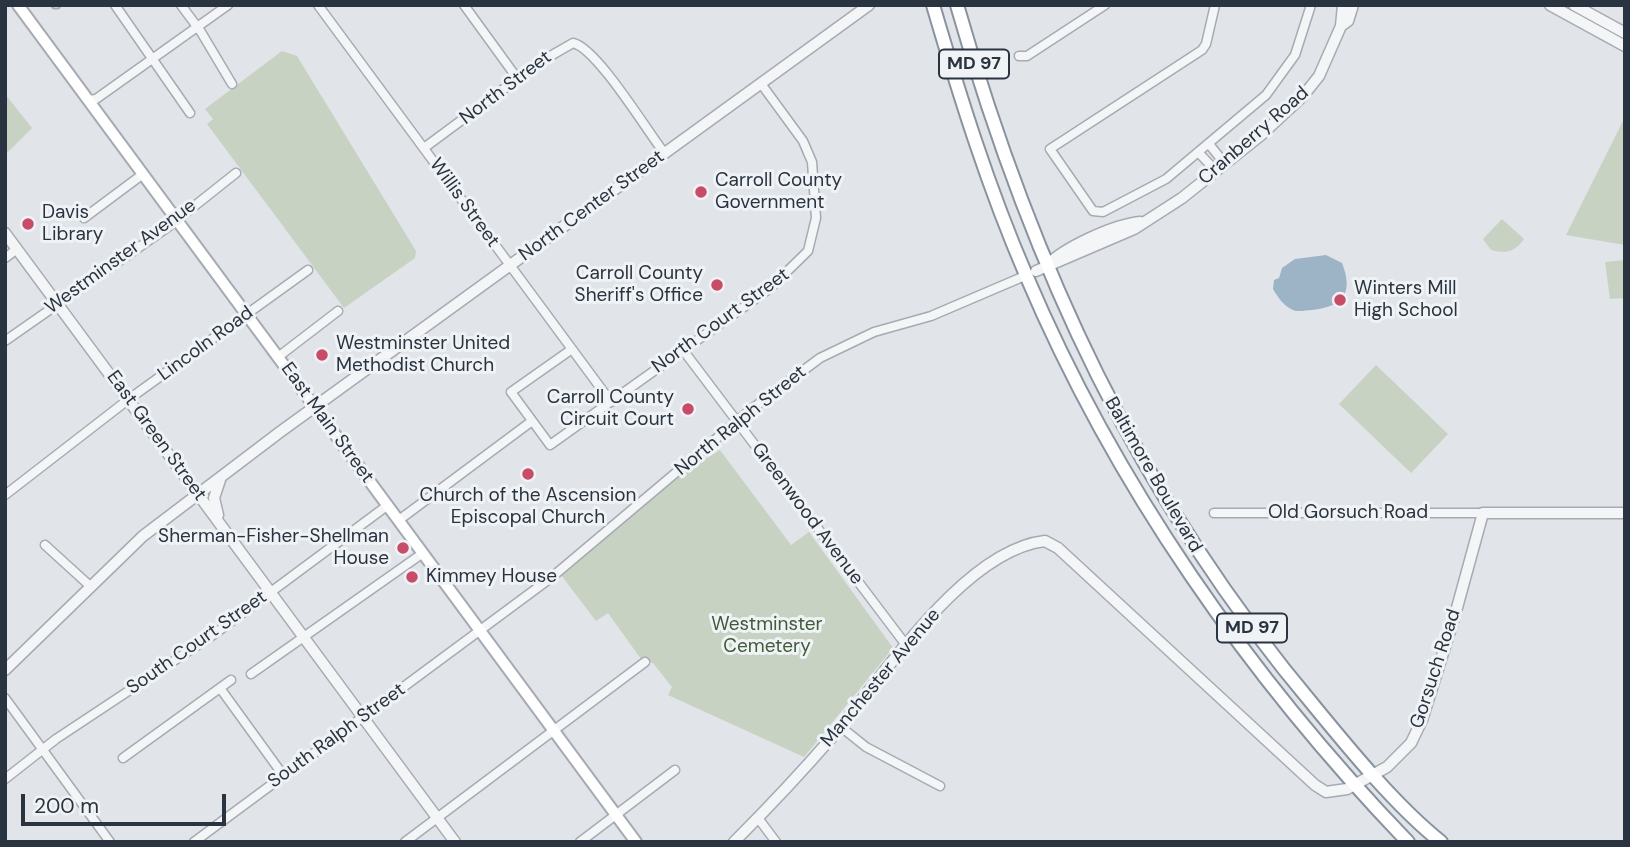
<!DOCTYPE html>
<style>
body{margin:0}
#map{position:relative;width:1630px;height:847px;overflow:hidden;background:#e1e4e9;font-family:"DM Sans",sans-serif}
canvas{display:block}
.frame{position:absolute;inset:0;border:7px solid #2a3340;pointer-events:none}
.scale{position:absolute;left:21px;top:794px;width:205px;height:32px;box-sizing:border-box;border:4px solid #2a3340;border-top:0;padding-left:9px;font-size:21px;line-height:24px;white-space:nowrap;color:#2a3340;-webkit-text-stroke:5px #f0f3f6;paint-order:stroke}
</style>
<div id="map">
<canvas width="1630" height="847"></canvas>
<div class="frame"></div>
<div class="scale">200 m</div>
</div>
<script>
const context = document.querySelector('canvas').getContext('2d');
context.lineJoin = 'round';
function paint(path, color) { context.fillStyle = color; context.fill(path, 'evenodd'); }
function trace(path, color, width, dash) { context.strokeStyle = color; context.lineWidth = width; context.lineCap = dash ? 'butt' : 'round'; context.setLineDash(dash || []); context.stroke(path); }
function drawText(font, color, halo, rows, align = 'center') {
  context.font = font + ' "DM Sans",sans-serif'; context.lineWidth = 6; context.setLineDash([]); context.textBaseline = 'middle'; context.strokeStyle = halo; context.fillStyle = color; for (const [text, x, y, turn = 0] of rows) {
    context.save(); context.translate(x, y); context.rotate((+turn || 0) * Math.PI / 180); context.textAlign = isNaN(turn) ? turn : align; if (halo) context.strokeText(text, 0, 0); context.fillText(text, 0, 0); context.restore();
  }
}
paint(new Path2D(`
 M282,51L297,56L416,251L415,258L344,308L207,124L213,119L205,109Z
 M5,94L32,128L5,155Z
 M1625,117V245L1566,235Z
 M1502,219L1524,239C1515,252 1506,254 1491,250L1483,239Z
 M1625,260V298L1610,299L1605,262Z
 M1376,365L1448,434L1411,473L1339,404Z
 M720,450L791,545L809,532L893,648L804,757L668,695L672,687L653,663L641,659L608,613L596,621L561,575L688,469Z`), '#c7d2c2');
paint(new Path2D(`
 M1326,255L1342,263C1354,293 1343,307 1312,310C1305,310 1297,313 1291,309C1283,305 1277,296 1273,289L1274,280L1279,278L1282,268L1295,259Z`), '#9db4c7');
const pedestrian = new Path2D(`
 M55,5H57`);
const minor = new Path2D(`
 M115,5L190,113
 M181,5L201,32L232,84
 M318,5L611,402
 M464,5L517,78
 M1215,5L1206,44L1202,50L1050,149L1093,211L1103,212L1166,179L1266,95L1295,55L1311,5
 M1019,56H1027L1105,5
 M89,100L96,99L228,5
 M1209,144L1225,164
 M424,148L540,62L573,43C597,48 647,131 665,154
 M1198,152L1216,171
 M84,218L143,174
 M5,258L17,249
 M5,341L168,227L236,173
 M572,349L511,392L550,445L769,289L808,251L816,218L812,162L803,141L762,85
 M683,350L906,645
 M278,357L338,311
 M5,495L129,399L308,270
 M1214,513H1483
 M399,520L532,421
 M45,545L89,585
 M251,674L423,553
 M220,688L283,775
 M5,698L110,842
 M841,727L866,747L940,786
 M123,758L231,680
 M5,779L56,739L213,635L388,505
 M758,818L776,842
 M194,842L552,577L749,411L820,358L874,332L931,316L1027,275
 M405,842L645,662
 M580,842L675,770`);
const tertiary = new Path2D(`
 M1550,5L1625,46
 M1574,5L1625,33
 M1341,26L1348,21L1353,5
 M5,233L455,842
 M1046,266C1065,247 1113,225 1140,222
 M1036,271L1134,229L1182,198L1261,135L1303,96L1319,76L1341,26L1343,5
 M218,515L214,498L220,480
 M5,670L143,536L280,432L869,5
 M734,842C768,808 801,773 833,736C883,677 964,550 1045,541L1058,548L1315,785L1326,792L1347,789L1387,767L1411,743L1422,720L1455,615L1483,513H1625`);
const secondary = new Path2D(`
 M18,5L636,842`);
const trunk = new Path2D(`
 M933,5C960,97 988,187 1026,275C1115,485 1250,678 1408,842
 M957,5C1032,267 1138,497 1315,707C1351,751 1397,807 1441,842`);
trace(pedestrian, '#a6abb3', 9);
trace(minor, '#a6abb3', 11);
trace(tertiary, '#a6abb3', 13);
trace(secondary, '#a6abb3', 14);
trace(trunk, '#89939f', 16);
trace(pedestrian, '#f3f5f7', 5);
trace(minor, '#f3f5f7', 8);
trace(tertiary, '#f3f5f7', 10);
trace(secondary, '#fff', 10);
trace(trunk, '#fff', 12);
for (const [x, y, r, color] of [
 [701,192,7,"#c84c67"],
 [28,224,7,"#c84c67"],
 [717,285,7,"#c84c67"],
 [1340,300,7,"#c84c67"],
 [322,355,7,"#c84c67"],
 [688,409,7,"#c84c67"],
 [528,474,7,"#c84c67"],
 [403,548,7,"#c84c67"],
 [412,577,7,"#c84c67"]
]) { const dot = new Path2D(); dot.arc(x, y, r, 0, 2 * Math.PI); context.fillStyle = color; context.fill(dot); trace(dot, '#f0f3f6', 2.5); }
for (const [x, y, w] of [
 [974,64,70],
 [1252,628,70]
]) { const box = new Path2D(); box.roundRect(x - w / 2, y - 14.5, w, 29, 5); context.fillStyle = '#f0f3f6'; context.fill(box); trace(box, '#2a3340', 2); }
drawText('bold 18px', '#2a3340', null, [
 ["MD 97",974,64],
 ["MD 97",1252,628]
]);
drawText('19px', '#2a3340', '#f0f3f6', [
 ["North Street",506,88,-37],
 ["Cranberry Road",1254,136,-41],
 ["Willis Street",464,203,54],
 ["North Center Street",592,206,-36],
 ["Westminster Avenue",121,257,-36],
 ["North Court Street",721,321,-36],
 ["Lincoln Road",206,344,-36],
 ["North Ralph Street",741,421,-39],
 ["East Main Street",327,423,54],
 ["East Green Street",156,436,54],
 ["Baltimore Boulevard",1153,475,60],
 ["Old Gorsuch Road",1348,513],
 ["Greenwood Avenue",807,514,53],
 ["South Court Street",197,643,-35],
 ["Gorsuch Road",1436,669,-72],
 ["Manchester Avenue",881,678,-50],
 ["South Ralph Street",337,736,-36]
]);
drawText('19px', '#2a3340', '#f0f3f6', [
 ["Carroll County",715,181],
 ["Government",715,203],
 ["Davis",42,213],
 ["Library",42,235],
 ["Carroll County",703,274,"right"],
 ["Sheriff's Office",703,296,"right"],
 ["Winters Mill",1354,289],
 ["High School",1354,311],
 ["Westminster United",336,344],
 ["Methodist Church",336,366],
 ["Carroll County",674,398,"right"],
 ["Circuit Court",674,420,"right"],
 ["Church of the Ascension",528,496,"center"],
 ["Episcopal Church",528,518,"center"],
 ["Sherman-Fisher-Shellman",389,537,"right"],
 ["House",389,559,"right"],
 ["Kimmey House",426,577]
], 'left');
drawText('19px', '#415b38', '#f0f3f6', [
 ["Westminster",767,625],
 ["Cemetery",767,647]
]);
</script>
